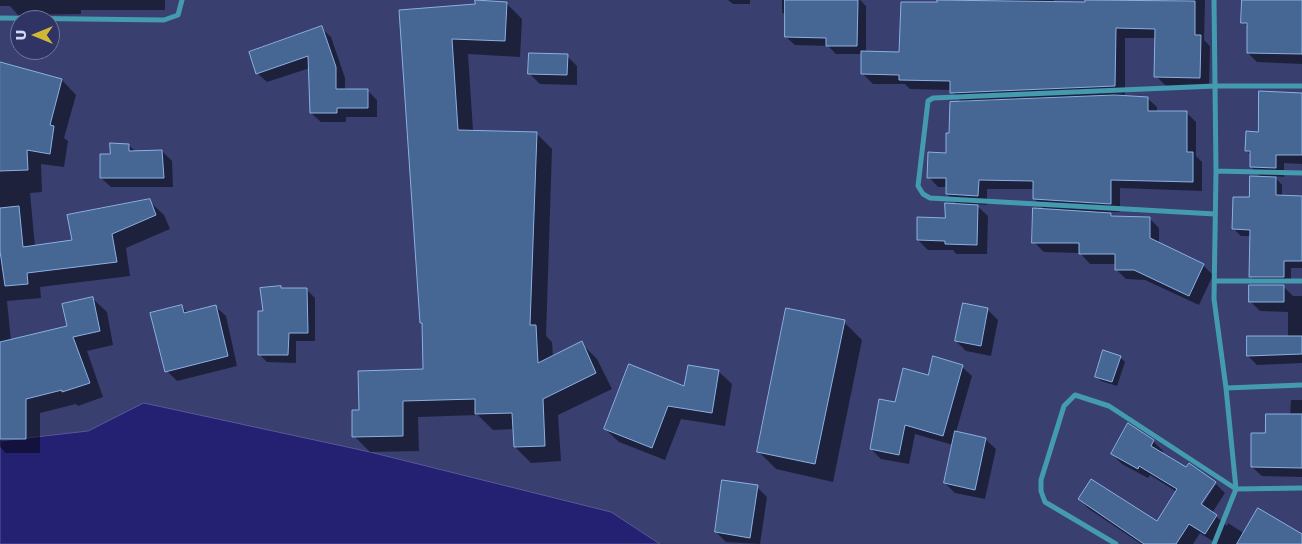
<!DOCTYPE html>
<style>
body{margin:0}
#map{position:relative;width:1302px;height:544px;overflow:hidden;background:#393f6f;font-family:"DejaVu Sans",sans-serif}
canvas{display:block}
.north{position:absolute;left:10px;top:10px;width:50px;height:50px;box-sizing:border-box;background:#2f3464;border:1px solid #71769e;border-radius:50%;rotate:270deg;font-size:14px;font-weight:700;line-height:20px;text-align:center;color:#d3d8f6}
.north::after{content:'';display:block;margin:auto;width:18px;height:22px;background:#d2b736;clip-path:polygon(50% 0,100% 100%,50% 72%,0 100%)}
</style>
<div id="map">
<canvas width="1302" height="544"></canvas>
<div class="north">U</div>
</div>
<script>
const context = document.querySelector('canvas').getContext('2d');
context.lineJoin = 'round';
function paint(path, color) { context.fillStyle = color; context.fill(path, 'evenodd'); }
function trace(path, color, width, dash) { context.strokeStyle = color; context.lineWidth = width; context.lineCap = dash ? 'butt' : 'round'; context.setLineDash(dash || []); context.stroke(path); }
const water = new Path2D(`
 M144,403L370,452L611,512L660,544H0V441L88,431Z`);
paint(water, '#242173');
trace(water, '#58589a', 1);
paint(new Path2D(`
 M0,0H165V10H81V14L18,15L10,6H0Z
 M728,0H750V4H733Z
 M782,0H860L866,6V53H901L938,4V0H1054V3L1086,4V0H1205L1204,40L1210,46L1209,87L1166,86L1156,76V38H1125V97L1147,98L1157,107V112L1187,113L1196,122V156L1202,162V191L1120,188V212H1109L1114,217L1149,218L1159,228V244L1203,265L1213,275L1199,305L1145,280L1126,279L1116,269L1117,264H1090L1080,253L1044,252L1034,242L1045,210L1034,199V189H987V205L975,204L988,216L987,254H956L953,250H928L918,240L947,219L958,205L947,194V187H938L929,177L947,154L961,102L951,90L910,89L905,84H873L863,74V54H836L828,46L795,45L786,37V16L782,12Z
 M1243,0H1302V64L1257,62L1248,53L1249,28L1243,22Z
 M506,3L522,19L520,57L468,54L473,131L536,133L552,149L546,336L552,342L553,357L581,343L597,359L612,389L558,415L561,461L531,463L515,447L514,429L493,430L478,415L418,417L419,451L370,452L354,436L360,412L424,370L423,325L421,322L400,11Z
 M321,28L331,37L345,78V91H368L377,100V117H346V122H321L311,113L310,68L267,82L257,73Z
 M567,56L577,66V85L540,84L529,73Z
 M0,63L62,80L76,95L64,138L68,141L64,167L41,164L42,192L30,193L35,247L74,241L149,201L164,215L170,229L126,248L130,276L40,287L41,298L7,301L11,341L69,327L92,298L107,312L113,345L87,351L103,397L78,406L76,404L40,413V453H6L0,447Z
 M1302,94V164L1284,163V177L1274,176L1282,185V197H1302V268H1291V283H1257L1250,276L1251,236H1241L1234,229L1262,178L1251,167V156L1247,151L1260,133Z
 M129,145L136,152L162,151L172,161L173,187H111L101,178L111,155Z
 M281,287L283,290H307L315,298V341H296V363L267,362L259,354L264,313Z
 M1284,287L1293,296H1302V363L1257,365L1248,356L1288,337V312L1260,311L1250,301Z
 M181,306L188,313L215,306L226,316L237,366L177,381L167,371Z
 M988,310L998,320L991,356L966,351L956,341Z
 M844,322L862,340L833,482L776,469L758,451Z
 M1120,357L1125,362L1117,386L1101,381L1096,376Z
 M962,367L972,376L956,432L985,439L996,449L985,499L955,493L945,483L953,445L915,434L909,464L881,459L871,449L896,404L929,376Z
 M718,371L732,384L725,426L681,419L665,460L619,442L605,429Z
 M1291,400H1302V477L1262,476L1252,467L1266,434L1290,416Z
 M1153,441L1163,451L1162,454L1197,509L1199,510L1216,484L1225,493L1212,513L1227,526L1228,523L1245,534L1302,536V544H1217L1200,533L1193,544H1141L1089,509L1079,499L1157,522L1177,492L1150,475L1148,478L1122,464L1112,454Z
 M757,487L767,497L760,544L726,542L716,532Z`), '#0007');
const building = new Path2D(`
 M475,0L507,2L505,41L452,39L458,130L537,132L530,325H536L538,363L582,341L596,373L543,399L545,446L514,447L512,413L475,414V399L403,401V436L352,437V410H359L358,371L423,369L422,323H420L399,10L475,4Z
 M785,0H858L857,46H826V38L785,37Z
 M937,0L1085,2V0L1195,1V35H1201L1200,78L1154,77L1155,29L1116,28L1115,86L950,93V81L899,80V75L861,74V51L899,52L901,2H937Z
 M1242,0H1302V54L1247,53V23H1241Z
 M322,26L336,67V89H368V108H337V113H310L308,56L256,74L249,52Z
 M529,53L568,54L567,75L528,74Z
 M0,62L62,79L50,125L54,126L50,154L27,150L28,170L0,171Z
 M1259,91L1302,93V155H1276V168L1250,167V151H1245L1246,131L1258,132Z
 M1115,95L1148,97V111H1187V152H1193V182L1111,180V204L1033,199V181L979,180L978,196L946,194V178H927L928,152L946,153V133H949L950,102Z
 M110,143L129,144V151L162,150L164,178H100V154H110Z
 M1250,176L1276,177V195L1302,196V261H1284V277H1249L1250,230L1232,229L1233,197H1249Z
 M150,199L156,215L112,234L117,262L27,273L28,284L5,286L0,251V208L19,206L23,247L72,240L67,215Z
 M945,203L978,205L977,245L945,244V241L917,240V217L945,218Z
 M1033,208L1111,213V216L1150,217V238L1204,264L1189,296L1134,270H1115V254H1079V243H1032Z
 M1249,285H1284V302H1249Z
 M281,286V288H307L308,333H289L288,355H258V311H263L260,288Z
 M93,297L100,331L73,337L90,383L62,392V390L26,399V439H0V342L67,326L62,304Z
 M963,303L988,308L981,346L955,341Z
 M182,305L184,313L216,305L228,356L165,372L150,313Z
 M786,308L845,320L815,464L757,452Z
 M1247,336H1302V354L1247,356Z
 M1103,350L1121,356L1112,382L1095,377Z
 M933,356L963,365L943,436L905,425L899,455L870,449L879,399L895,402L903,368L928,375Z
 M629,364L684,386L688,365L719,370L712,413L668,406L652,448L604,429Z
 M1266,414H1302V468L1251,467V433H1265Z
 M1128,423L1154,440L1151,446L1186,467L1189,463L1216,482L1201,504L1217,515L1205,534L1189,524L1176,544H1144L1078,499L1091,479L1157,521L1177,489L1139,466L1138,469L1111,454Z
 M955,431L986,438L975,490L944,483Z
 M722,480L758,485L750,538L715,532Z
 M1258,508L1302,534V544H1237Z`);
paint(building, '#466694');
trace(building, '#8cb0e2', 1);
trace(new Path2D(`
 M1214,0L1216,171L1214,299L1226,388L1236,489L1302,488
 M0,18L164,20L178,15L182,0
 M1216,171L1302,173
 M1215,214L930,198L923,194L918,186L928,101L933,98L1215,86H1302
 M1216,281H1302
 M1226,388L1302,385
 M1116,544L1045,502L1041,491V480L1064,406L1075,395L1109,406L1236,489L1214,544`), '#449bb0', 5);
</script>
